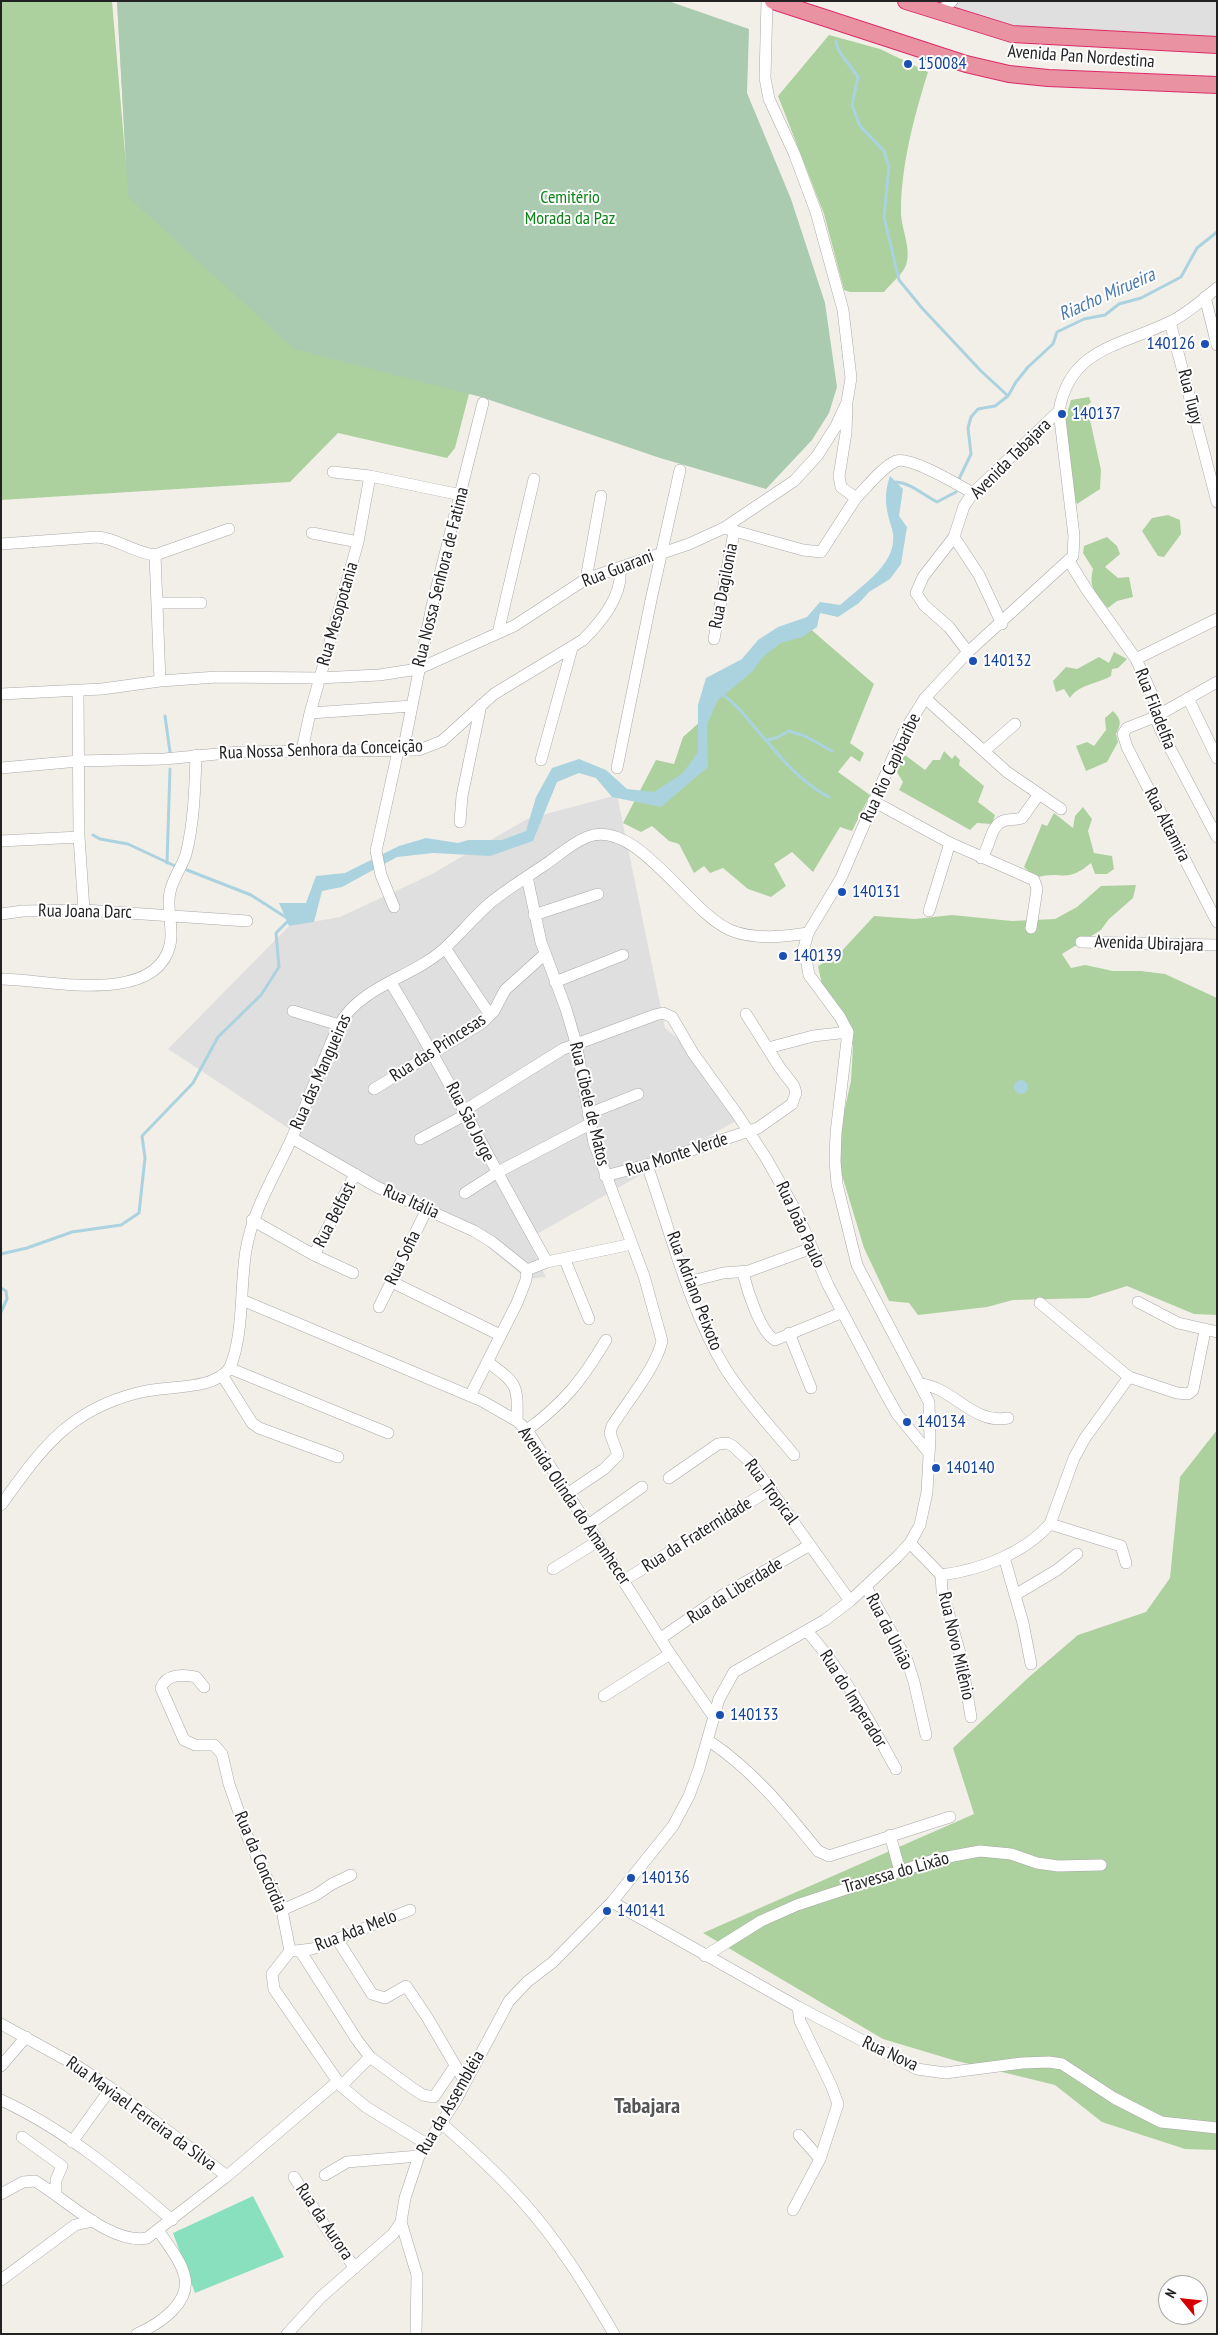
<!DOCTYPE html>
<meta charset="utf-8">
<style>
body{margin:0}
#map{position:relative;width:1218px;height:2335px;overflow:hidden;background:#f2efe9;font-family:"PT Sans Narrow",sans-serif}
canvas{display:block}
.frame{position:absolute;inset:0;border:2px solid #222;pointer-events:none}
.north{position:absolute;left:1158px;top:2275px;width:50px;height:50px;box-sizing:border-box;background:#fff;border:1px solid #a7a7a7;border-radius:50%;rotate:298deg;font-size:14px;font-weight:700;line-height:20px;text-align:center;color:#222}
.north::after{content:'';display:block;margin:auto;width:18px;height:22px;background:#d40000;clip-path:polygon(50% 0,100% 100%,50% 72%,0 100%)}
</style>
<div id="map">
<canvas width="1218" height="2335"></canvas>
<div class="frame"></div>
<div class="north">N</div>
</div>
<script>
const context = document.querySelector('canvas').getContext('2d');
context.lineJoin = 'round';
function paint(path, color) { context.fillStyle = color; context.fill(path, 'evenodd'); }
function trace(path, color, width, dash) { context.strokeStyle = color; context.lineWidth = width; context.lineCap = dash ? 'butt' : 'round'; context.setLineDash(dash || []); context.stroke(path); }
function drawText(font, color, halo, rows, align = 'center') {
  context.font = font + ' "PT Sans Narrow",sans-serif'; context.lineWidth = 4; context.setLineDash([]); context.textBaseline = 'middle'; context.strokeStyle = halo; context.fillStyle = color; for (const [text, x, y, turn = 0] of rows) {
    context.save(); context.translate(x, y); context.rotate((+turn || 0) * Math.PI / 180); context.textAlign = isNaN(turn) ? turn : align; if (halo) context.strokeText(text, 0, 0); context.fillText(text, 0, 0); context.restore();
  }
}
paint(new Path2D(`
 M921,1H1217V36L990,24Z
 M617,795L665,1028L703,1059L741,1118L528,1239L546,1277L527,1279L475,1236L367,1180L168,1049L289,926L340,917L430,875L527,819Z`), '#e0dfdf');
paint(new Path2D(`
 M1,1H112L126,165L117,1L471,386L455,448L447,458L338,433L290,482L1,500Z
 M829,35L880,49L928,72C914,117 901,165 901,212C901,229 912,248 906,265C903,274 890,284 884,292H850L844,290L824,214L778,96Z
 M1089,397L1091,402L1087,406L1101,470L1100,489L1077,504L1073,496L1064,423L1071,400Z
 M1168,515L1180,520L1181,534L1164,557L1158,556L1142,531L1152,518Z
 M1107,537L1117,546L1120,554L1105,567L1118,578L1129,577L1133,597L1117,601L1108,608C1096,595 1088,588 1093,569L1083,553L1084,546Z
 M800,620L874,684L850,743L864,753L860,762L851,756L838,772L870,795L852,831L840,827L813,872L792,852L774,864L786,886L771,897L748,889L723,868L710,873L704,866L694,873L679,844L669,841L652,826L641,832L623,823L656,760L674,764L683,737L710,713L711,699Z
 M1114,652L1127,659L1118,668L1112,669L1111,676C1098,684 1079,684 1070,698L1064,689L1056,692L1053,681L1066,667L1077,669L1099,657L1109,663Z
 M1113,711C1122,720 1121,724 1116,734L1118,742L1107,762L1086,771L1076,746L1087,742L1094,746L1106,730L1105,718Z
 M944,751L952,759L955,755L960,760L959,765L984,786L978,802L995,815L992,824L977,823L970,830L899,790L903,782L895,769L905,755L925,770L933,760H940Z
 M1083,807L1092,819L1088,831L1094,853L1112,856L1114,869L1107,874H1095L1091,863C1065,885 1061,869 1036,878L1024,867L1042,824L1047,826L1054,813L1073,828L1075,816Z
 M1136,885L1133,898L1109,919L1101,930L1062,954L1071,968L1085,965L1113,971H1141L1165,974L1217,998V1315L1194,1314L1127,1286L1089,1298L1013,1300L987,1307L918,1315L909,1303L889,1301L864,1248L835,1152L851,1081L853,1045L827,1008L818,966L839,954L874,916L915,919L952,915L1012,921L1055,919L1077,907L1101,886Z
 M1217,1430V2150L1185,2149L1102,2122L1055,2085L953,2060L883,2039L703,1933L974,1814L953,1748L1029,1677L1078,1635L1146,1612L1170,1578L1180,1477Z`), '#add19e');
paint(new Path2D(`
 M117,1H668L749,29L747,93L791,199L825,303L837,387L829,413L812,440L766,489L660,458L481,397L294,349L128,197Z`), '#aacbaf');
paint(new Path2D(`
 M253,2196L284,2257L195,2293L173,2233Z`), '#88e0be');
paint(new Path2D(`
 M890,476L903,489L899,516L907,527L901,564L890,579L869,592L859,603L838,617L820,613L817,627L802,637L781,643L763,657L752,672L718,700L707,724L708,767L661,807L612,797L596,778L579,773L557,782L533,841L490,856L433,853L397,857L342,887L322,891L314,922L289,926L279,903H306L316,876L345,873L399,846L426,838L458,843L468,840H502L526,831L536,797L552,768L579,759L606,770L627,789L654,792L683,773L698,752V705L706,678L742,659L758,640L778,627L807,617L820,602L840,605C861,586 901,562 892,529C886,510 883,496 890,476Z
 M1014 1087a7 7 0 1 1 14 0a7 7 0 1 1-14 0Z`), '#aad3df');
trace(new Path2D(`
 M836,41C836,52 852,67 858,77L852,105L860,126L884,151L889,167L884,217L899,280L922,308L981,371L1008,396
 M958,481L971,454L968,428L971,417L978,409L995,406L1008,396L1016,382L1028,367L1053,344L1057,332L1084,319L1105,315L1119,304L1141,298L1181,277L1197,248L1217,232
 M895,485L896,482C911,483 923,495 937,502L956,492
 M720,693C733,701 741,711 751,723C774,749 797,781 829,797
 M165,716L170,752
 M767,740L776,738L789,731L805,736L832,751
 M93,835L100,839L128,844L175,866
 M167,863L170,769
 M187,870L251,895L287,918
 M1,1254L27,1248L72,1232L121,1225L139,1213L145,1158L142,1136L193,1083L218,1037L261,995L279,967L276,933L289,920
 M1,1288L6,1291L7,1299L1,1312`), '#aad3df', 3);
const minor = new Path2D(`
 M939,13L952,1
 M1205,297L1217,345
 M1170,322L1217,502
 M333,472L370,476L461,495
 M856,498C867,487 881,468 896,461C911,456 958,485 973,493
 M724,528L803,550L821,552L856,498L841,487L839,476L846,433L847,402L851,378L843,310L816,212L794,153L769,99L765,78L767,1
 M312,533L358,542
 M954,537L979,575L1002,624
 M1,544L97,537C117,538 134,553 155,555
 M155,555L160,681
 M155,555L229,529
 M1069,561L1087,590L1136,659L1154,699L1155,717L1163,735L1217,837
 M586,579L601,496
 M158,603H201
 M498,633L534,479
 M714,639L734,532
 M968,652L949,627L924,605L916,593L923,577L954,537L964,506L973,493L1059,411C1070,348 1120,346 1170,322C1187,314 1202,300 1217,288
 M1136,659L1217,619
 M1217,682L1155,717L1127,728L1123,734L1127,747L1217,922
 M78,691L79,837L84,910
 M1,694L102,689L160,681L217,677L319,678L379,675L418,669L514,626L586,579L689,544L724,528L794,481L817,456L836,426L847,402
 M925,698L1007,772L1061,809
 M1188,698L1217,758
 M310,713L412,706
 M302,750L310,713L358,542L370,476
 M403,751L432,606L483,403
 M984,751L1015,724
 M541,760L572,648
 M1,768L79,761L164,759L239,752L419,750L442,741L494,694L583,640C601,622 623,596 620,569
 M617,768L651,600L680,470
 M873,801L950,843L1034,880L1037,889L1031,928
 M460,822L462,796L481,705
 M1,841L79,837
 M981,858C991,847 989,827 1003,821C1009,819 1016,820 1022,818L1039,794
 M527,877L541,942L566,1009L576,1043L594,1143L644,1276L662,1341C656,1368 627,1402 612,1426L610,1433L618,1455L604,1469L567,1494
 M394,907L381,875L376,851L398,751
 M929,911L950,843
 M1,914L23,911L84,910L247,921
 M534,915L598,894
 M1081,942L1217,945
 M445,948L490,1015
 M1,979C45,979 155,1007 170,945C174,928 166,910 170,892C173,878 182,867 186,854C194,823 195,787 196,755
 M555,982L623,955
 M391,983C447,1074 494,1169 547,1262
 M293,1011L339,1025
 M848,1032L840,1017L809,975L804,948L808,933L841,878L904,732L925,698L968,652L1073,556L1074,536L1059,411
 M768,1048L813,1036L848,1032
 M374,1089L482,1023L494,1011L505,990L545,954
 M465,1110L563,1049L655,1015L663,1013L672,1017L693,1053L737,1114L766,1158L797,1213L828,1285L883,1389L897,1414L929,1453
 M588,1114L638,1094
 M292,1138L377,1187L474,1231L492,1242L527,1270
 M420,1139L467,1114
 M647,1165C670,1230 690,1311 725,1368C745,1400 771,1427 794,1455
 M605,1176L647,1165L758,1128L792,1104L796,1093L794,1086L780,1068L746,1014
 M465,1193L496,1173L590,1124
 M252,1220L314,1255L353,1273
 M314,1255L355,1174
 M565,1260L589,1319
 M527,1270L547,1262L632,1244
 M743,1273C747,1289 760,1332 775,1340L841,1313
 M392,1282L500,1335
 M688,1282L723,1273L749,1271L812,1248
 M242,1300L482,1401L517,1421L527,1430L670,1654L714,1717
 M1138,1302L1178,1323L1217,1332
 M1040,1303L1129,1377L1177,1393L1188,1394L1193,1390L1205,1331
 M379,1307L427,1209
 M789,1333L811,1388
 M488,1362C517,1384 518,1384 517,1421
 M229,1368L388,1433
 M222,1375L252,1423L259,1428L338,1457
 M920,1384C953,1387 973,1425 1008,1418
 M470,1396L517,1303L526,1280L527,1270
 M527,1430C565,1402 582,1380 606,1340
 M669,1478L718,1444L727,1443L733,1446L752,1464L850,1601
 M1,1505C41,1450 67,1411 137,1393C159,1387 182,1389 205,1383C213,1381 226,1375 230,1367C244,1335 240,1285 246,1250C253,1209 275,1175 292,1138C308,1101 322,1062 339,1025C362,985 410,979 444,949C460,934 474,917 490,903C507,889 527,877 546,864C559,855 572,843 587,837C636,817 687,911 730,930C753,940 784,937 808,933
 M1050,1524L1121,1546L1126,1563
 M588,1525L642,1487
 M910,1543L941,1575L942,1590L961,1657L971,1717
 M1004,1557L1023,1623L1031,1664
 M553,1569L598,1541
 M941,1575C980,1570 1023,1554 1050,1524L1074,1458L1085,1438L1129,1377
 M623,1581L771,1489
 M866,1587L907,1660L914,1682L926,1735
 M1015,1595L1057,1570L1077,1554
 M807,1631C844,1673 869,1720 896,1769
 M661,1638L723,1595L810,1545
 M204,1687L196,1677C183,1674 166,1674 161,1688L184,1740L195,1745H214L222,1754L229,1784L248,1838L282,1910L290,1951L272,1974L274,1989L341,2086L366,2107L425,2143
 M604,1696L670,1654
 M709,1741C753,1770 785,1810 818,1851L829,1856L950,1817
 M890,1835L900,1871
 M612,1902L798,2007L917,2069L945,2073L1022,2063L1049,2062L1062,2064L1114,2098L1161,2122L1217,2128
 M282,1910L316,1895L332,1884L351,1875
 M337,1939L372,1994L385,1998L406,1986L427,2017L465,2082
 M295,1951L312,1949L410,1910
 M301,1952L357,2040L370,2057L412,2088L423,2095L434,2097L455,2066
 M705,1956L761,1921L797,1905L937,1859L980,1851L1011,1854L1037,1863L1058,1866L1101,1865
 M1,2024L79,2067L111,2088L227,2176
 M1,2066L26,2037
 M341,2086L370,2057
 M1,2100C64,2129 120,2175 172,2220
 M441,2123C470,2148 498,2174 523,2202C559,2242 587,2288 614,2334
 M799,2135L820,2159
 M22,2137L62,2166L56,2180V2194
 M72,2142L111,2088
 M325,2175L347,2162L419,2156
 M294,2177L328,2231L355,2268
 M1,2194L23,2182L35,2181C66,2199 111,2245 147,2238L227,2176L337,2082
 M793,2210L820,2159L838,2104L831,2085L800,2021L798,2007
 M401,2222L417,2275L416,2334
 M1,2280L75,2225L93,2221
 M137,2334C159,2324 193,2302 184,2274C180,2259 167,2244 158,2230
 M287,2334L321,2297L393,2234L401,2222L405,2198L419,2156L455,2102L509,2001L527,1982L553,1962L612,1902L673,1826L689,1796L699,1769L719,1699L734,1672L825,1620L850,1601L897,1557L910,1543L920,1525L927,1492L930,1438L929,1402L857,1265L837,1184L835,1161L836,1133L848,1032`);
const highway = new Path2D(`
 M773,1L966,64L1009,74L1048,78L1217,85
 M906,1L1012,34L1217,45`);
trace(minor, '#a9a9a9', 12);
trace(highway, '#dc2a67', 18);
trace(minor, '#fff', 11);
trace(highway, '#e892a2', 16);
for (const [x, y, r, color] of [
 [908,64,5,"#1a4fb4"],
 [1205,344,5,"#1a4fb4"],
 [1062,414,5,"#1a4fb4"],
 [973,661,5,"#1a4fb4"],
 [842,892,5,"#1a4fb4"],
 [783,956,5,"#1a4fb4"],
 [907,1422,5,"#1a4fb4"],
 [936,1468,5,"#1a4fb4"],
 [720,1715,5,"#1a4fb4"],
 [631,1878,5,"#1a4fb4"],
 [607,1911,5,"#1a4fb4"]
]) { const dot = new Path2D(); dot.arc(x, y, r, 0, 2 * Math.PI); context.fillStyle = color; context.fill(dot); trace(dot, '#fff', 2); }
drawText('18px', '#222', '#fff', [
 ["Avenida Pan Nordestina",1081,57,4],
 ["Rua Tupy",1190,397,76],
 ["Avenida Tabajara",1011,459,-45],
 ["Rua Guarani",618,569,-21],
 ["Rua Nossa Senhora de Fatima",441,577,-76],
 ["Rua Dagilonia",724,586,-79],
 ["Rua Mesopotania",338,614,-74],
 ["Rua Filadelfia",1155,709,69],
 ["Rua Nossa Senhora da Conceição",321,750,-2],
 ["Rua Rio Capibaribe",891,768,-65],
 ["Rua Altamira",1167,825,63],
 ["Rua Joana Darc",85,912,1],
 ["Avenida Ubirajara",1149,944,2],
 ["Rua das Princesas",438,1048,-33],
 ["Rua das Mangueiras",321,1072,-66],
 ["Rua Cibele de Matos",589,1104,77],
 ["Rua São Jorge",470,1122,63],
 ["Rua Monte Verde",677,1155,-18],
 ["Rua Itália",411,1202,24],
 ["Rua Belfast",335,1215,-63],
 ["Rua João Paulo",800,1225,65],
 ["Rua Sofia",403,1258,-64],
 ["Rua Adriano Peixoto",694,1291,69],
 ["Rua Tropical",771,1492,53],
 ["Avenida Olinda do Amanhecer",574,1506,56],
 ["Rua da Fraternidade",697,1535,-32],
 ["Rua da Liberdade",735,1591,-32],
 ["Rua da União",889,1632,63],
 ["Rua Novo Milênio",956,1646,77],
 ["Rua do Imperador",853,1699,58],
 ["Rua da Concórdia",260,1862,67],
 ["Travessa do Lixão",896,1873,-16],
 ["Rua Ada Melo",356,1931,-21],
 ["Rua Nova",890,2054,25],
 ["Rua da Assembléia",451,2103,-60],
 ["Rua Maviael Ferreira da Silva",141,2114,36],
 ["Rua da Aurora",324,2222,56]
]);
drawText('18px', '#164399', '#fff', [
 ["150084",918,64],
 ["140126",1195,344,"right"],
 ["140137",1072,414],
 ["140132",983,661],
 ["140131",852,892],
 ["140139",793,956],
 ["140134",917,1422],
 ["140140",946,1468],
 ["140133",730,1715],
 ["140136",641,1878],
 ["140141",617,1911]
], 'left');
drawText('18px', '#0c8416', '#fff', [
 ["Cemitério",570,198],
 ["Morada da Paz",570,219]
]);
drawText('italic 19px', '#4a7aab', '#fff', [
 ["Riacho Mirueira",1107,295,-24]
]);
drawText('bold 22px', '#555', '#fff', [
 ["Tabajara",647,2107]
]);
</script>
